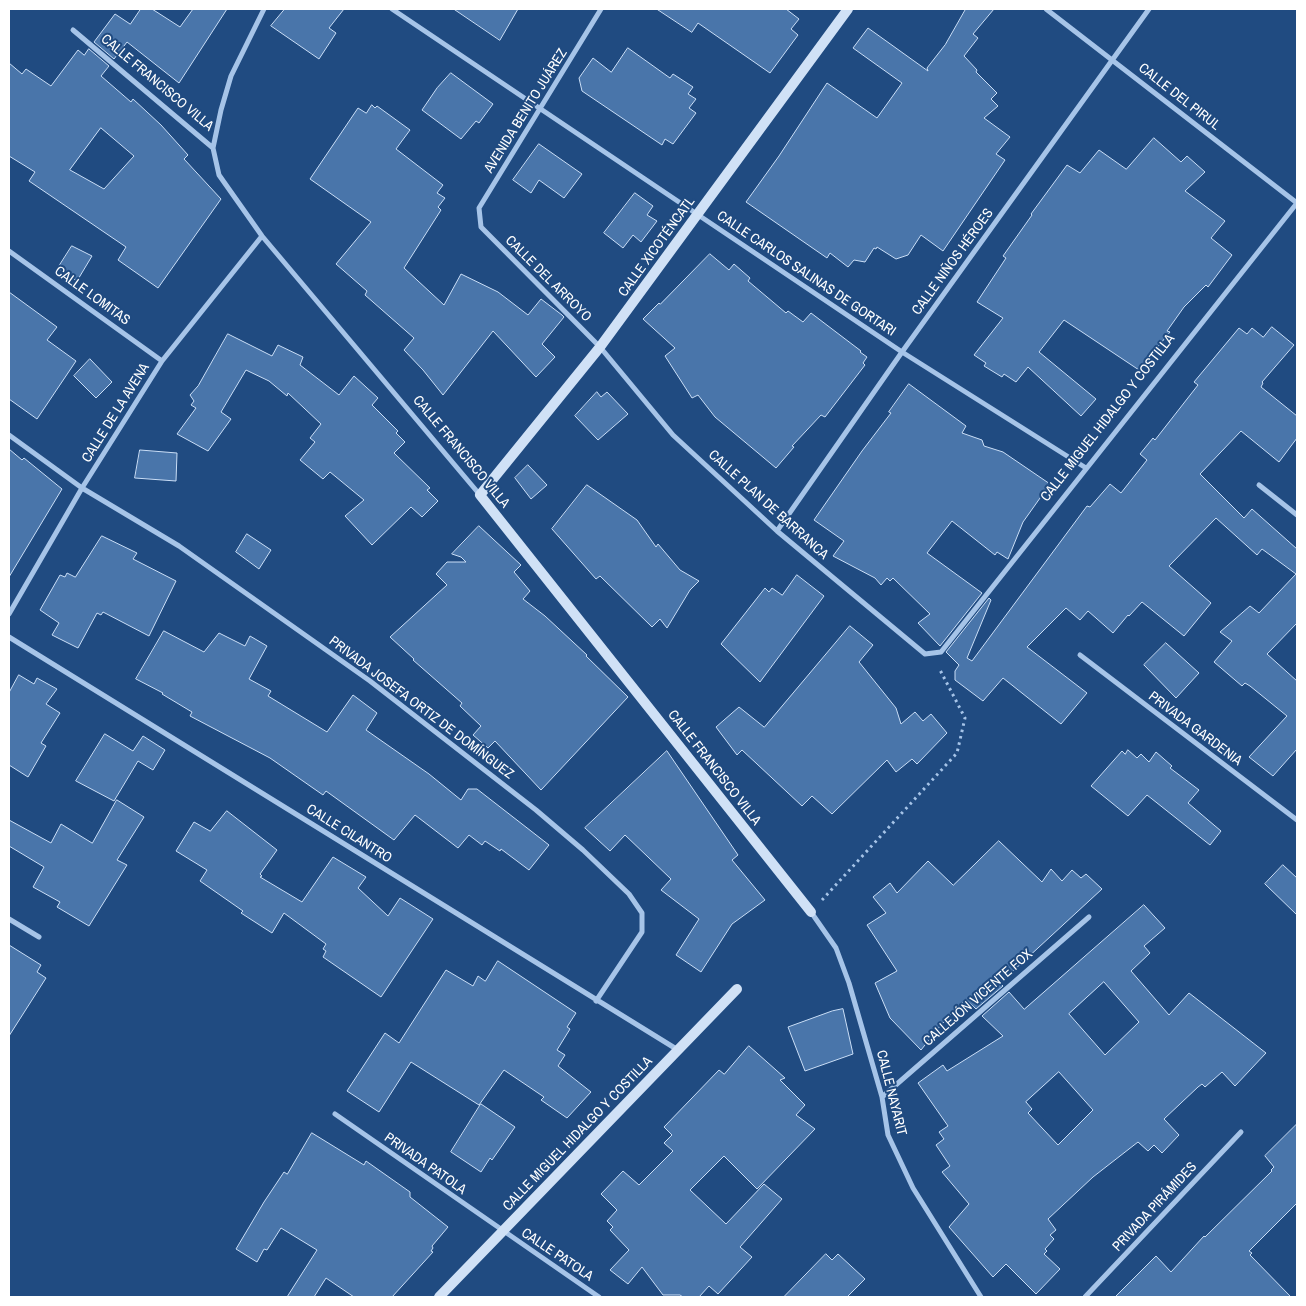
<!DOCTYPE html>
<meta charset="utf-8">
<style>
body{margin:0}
#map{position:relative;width:1306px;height:1306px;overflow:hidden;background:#204b81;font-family:"Archivo Narrow",sans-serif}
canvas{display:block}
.frame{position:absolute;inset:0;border:10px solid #fff;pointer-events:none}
</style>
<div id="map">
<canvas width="1306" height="1306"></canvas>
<div class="frame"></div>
</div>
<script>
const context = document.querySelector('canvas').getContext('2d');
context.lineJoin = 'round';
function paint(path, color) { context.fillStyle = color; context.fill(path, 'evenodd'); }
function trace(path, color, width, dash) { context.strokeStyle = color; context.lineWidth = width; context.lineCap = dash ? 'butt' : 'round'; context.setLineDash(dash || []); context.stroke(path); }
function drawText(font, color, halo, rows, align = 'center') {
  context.font = font + ' "Archivo Narrow",sans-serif'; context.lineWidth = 4; context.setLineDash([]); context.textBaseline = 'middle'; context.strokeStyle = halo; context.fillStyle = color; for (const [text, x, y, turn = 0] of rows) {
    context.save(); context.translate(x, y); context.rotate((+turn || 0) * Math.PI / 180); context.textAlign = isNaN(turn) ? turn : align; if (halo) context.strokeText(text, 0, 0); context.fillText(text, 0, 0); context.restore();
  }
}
const building = new Path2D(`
 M141,9H152L180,27L193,9H227L179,83L127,42L114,59L94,42L115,14L130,24Z
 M285,9H344L329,28L336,33L319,59L271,26Z
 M454,9H518L500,40Z
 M657,9H786L799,19L791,29L798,35L770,73L698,23L692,32Z
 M966,9H994L973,34L978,38L964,56L977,70L976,72L997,93L991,99L998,106L984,118L1010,137L996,154L1005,160L943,251L921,235L908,255L896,259L877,247L876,249L874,248L865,262L854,260L848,267L830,253L827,258L746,202L779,156L827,83L877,118L902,83L853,48L868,28L928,71L927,68L945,45Z
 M628,48L670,78L673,74L693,87L688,94L696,99L689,108L696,113L673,144L665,139L662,145L582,91L579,78L593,58L611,72Z
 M89,49L109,66L101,76L131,102L133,99L161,125L188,155L184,159L221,199L158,288L118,260L126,247L29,181L35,172L9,156V63L22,74L26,69L51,86L78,50L84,55ZM101,128L134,156L104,189L70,170Z
 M451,73L493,104L479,123L476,121L461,139L422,110L437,88Z
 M372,105L375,108L377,106L410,130L396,149L443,185L437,193L445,198L438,207L441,210L404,268L444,305L461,274L498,292L528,315L541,299L562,315L564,317L542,344L555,357L536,377L493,331L443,395L423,370L404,350L414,338L365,295L367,291L336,264L371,222L310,179L358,108L366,113Z
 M1154,138L1181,162L1187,156L1205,172L1185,191L1225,221L1211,238L1232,255L1208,287L1206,285L1184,307L1167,331L1170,332L1139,370L1064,320L1039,352L1096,399L1081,416L1028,367L1016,382L1004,374L1002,377L984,366L986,363L974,355L1003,318L977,302L1006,258L1003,256L1032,215L1031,214L1067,165L1080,173L1099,150L1126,169Z
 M539,144L582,174L564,198L539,180L531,193L513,180Z
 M635,193L653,206L647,215L657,221L641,242L633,235L623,248L604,233Z
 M72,246L92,256L77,281L58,268Z
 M710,254L729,270L734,264L750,278L748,281L786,313L788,311L803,322L811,313L861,351L860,352L867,357L863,363L865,365L825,417L821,415L792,446L794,447L776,468L715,417L698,395L692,398L665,356L675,348L643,319L659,303L660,304Z
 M9,292L57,327L47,340L76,361L37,419L9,399Z
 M1272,327L1294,345L1262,382L1263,383L1261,387L1297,416V438L1279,462L1241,431L1200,474L1244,518L1252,509L1297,549V623L1267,654L1297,681V749L1273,776L1249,757L1287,716L1250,686L1245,683L1242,686L1214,662L1232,641L1220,632L1250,606L1259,613L1296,574L1262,549L1257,555L1216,518L1169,566L1211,603L1184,636L1142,602L1129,616L1128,615L1113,633L1088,611L1080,620L1066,608L1027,647L1087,693L1061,724L1003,678L983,701L955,680V671L959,665L946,652L989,598L991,600L967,658L972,661L1087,506L1090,507L1110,484L1121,493L1147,460L1140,454L1153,438L1155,440L1198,385L1194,382L1239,328L1247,334L1252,328L1263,337Z
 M228,334L272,356L278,345L303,357L300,365L339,395L354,376L378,398L372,405L398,431L396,433L405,442L394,453L430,488L427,490L438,501L422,517L411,507L372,545L345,516L364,500L330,472L323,479L300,460L315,442L310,438L321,424L288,393L287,396L269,381L246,370L221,412L231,419L208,451L177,434L196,408L191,405L194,401L190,395L198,386Z
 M90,359L112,382L96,398L74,376Z
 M909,384L966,426L962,433L982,440L984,446L1003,452L1050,484L1023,522L1008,559L997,552L995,555L952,521L927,553L982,593L940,646L918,623L930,614L893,578L890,581L887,578L881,585L875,578L833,556L844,541L814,520L862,451L891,413L889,412Z
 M597,392L601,397L607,392L628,414L598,440L575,416Z
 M9,449L22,460L24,458L62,489L9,577Z
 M140,450L177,453L176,481L135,478Z
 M528,465L547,485L531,499L515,478Z
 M587,485L637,520L656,547L658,544L680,570L699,581L690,590L667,628L660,619L652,627L600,576L596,579L552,529Z
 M479,526L521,565L514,572L530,591L523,599L545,616L587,655L586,656L628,697L541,790L495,741L488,748L473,735L481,726L460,706L462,703L413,660L414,659L390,637L447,585L436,574L447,562H466L461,557L452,554Z
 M247,534L271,550L259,569L236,552Z
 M102,536L137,553L133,559L176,581L149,636L103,612L101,615L97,613L78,648L52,635L59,623L40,610L60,575L65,577L67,573L75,577Z
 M797,575L824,596L760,682L721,644L765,588L769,592L772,588L782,595Z
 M850,626L873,645L859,662L896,708L901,724L915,712L923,721L931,714L947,733L917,764L912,759L896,772L887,760L832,814L812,796L802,806L742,750L737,755L716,727L739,707L764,727Z
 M164,631L204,652L219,633L245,646L250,636L267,646L249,679L271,691L268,696L327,732L353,695L377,713L366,730L429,774L461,800L468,789H477L549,845L529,870L501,849L500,851L485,841L482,845L469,835L458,848L415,815L394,840L326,791L323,795L270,758L190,716L192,712L162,694L163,693L136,679Z
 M1166,643L1199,673L1176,698L1144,665Z
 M19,675L34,684L37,678L57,689L46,704L60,713L41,743L46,746L28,777L9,765V693Z
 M105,734L133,751L143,736L165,750L153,770L138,761L114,801L76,781Z
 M1128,750L1137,758L1141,754L1149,762L1156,752L1172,766L1170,768L1199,790L1188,803L1221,831L1210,845L1147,795L1128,816L1091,786L1122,751L1125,754Z
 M667,751L738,855L732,860L765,900L732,924L701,972L676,955L699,919L661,890L671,879L625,835L610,851L585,828Z
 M117,800L144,817L117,860L127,865L89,926L57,907L60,902L33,887L44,867L9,846V820L51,843L61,824L92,843Z
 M227,811L277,850L260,874L262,876L260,877L302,902L333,857L366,877L358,888L388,916L400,898L433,919L381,997L323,957L326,951L323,949L326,944L284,913L272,933L241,913L243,911L200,881L207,870L176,851L194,822L210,831Z
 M999,841L1042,882L1051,869L1062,881L1072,870L1081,878L1086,874L1102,889L1000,983L1003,986L976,1009L966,999L941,1025L921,1050L890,1018L875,983L897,971L867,925L886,913L873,897L890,883L897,893L928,861L953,885Z
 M1283,865L1297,878V915L1265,884Z
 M1144,905L1165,928L1144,946L1150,953L1131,971L1169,1015L1189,993L1266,1053L1235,1086L1222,1072L1205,1087L1202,1084L1198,1087L1164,1119L1179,1135L1162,1153L1154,1145L1148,1151L1138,1142L1093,1177L1048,1219L1056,1230L1050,1235L1054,1239L1045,1249L1047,1251L1044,1254L1060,1269L1036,1294L1006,1264L993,1277L949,1227L969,1204L942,1172L950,1166L936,1145L944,1139L939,1132L948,1126L918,1083L943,1065L947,1071L1003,1036L982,1016L1009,992L1024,1009ZM1104,982L1139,1022L1105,1055L1069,1014ZM1059,1072L1093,1110L1058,1145L1028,1113L1032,1109L1026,1102Z
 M9,945L41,965L37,972L46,978L9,1036Z
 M498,961L576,1013L567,1027L570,1029L557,1050L565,1055L558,1066L591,1092L567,1118L541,1100L544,1097L504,1070L479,1105L411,1062L379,1112L347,1091L385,1033L399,1043L446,970L473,986L478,976L485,981Z
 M843,1009L853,1054L805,1071L788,1027L832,1011Z
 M749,1046L785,1078L780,1080L805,1105L796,1115L815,1129L757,1189L724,1156L690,1190L726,1224L764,1184L782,1199L740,1247L752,1257L718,1294L709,1286L699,1297H683L680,1295H663L642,1267L628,1284L610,1270L629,1250L610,1230L613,1227L607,1221L617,1210L601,1194L623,1171L639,1185L673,1151L664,1143L672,1135L664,1127L719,1070L724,1074Z
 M481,1104L515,1127L492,1160L490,1158L481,1172L451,1152Z
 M1297,1124V1203L1249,1251L1252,1253L1250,1255L1291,1297H1115L1156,1256L1171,1272L1204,1236L1205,1237L1272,1171L1271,1170L1274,1167L1265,1156Z
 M312,1133L364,1165L366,1161L410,1192V1197L448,1227L432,1246L433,1248L431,1251L433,1252L392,1297H354L326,1278L314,1297H287L317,1250L281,1228L267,1250L264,1249L257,1262L236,1249L264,1202L284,1172L287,1174Z
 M826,1254L832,1260L838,1254L865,1279L847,1297H784Z`);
paint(building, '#4975aa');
trace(building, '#cadef6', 1);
trace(new Path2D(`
 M822,900L957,753L965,718L939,668`), '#a6c4e8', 3, [2.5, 4]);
trace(new Path2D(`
 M392,9L902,352L1086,468
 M601,9L479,208L481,227L600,347L673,435L777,531L925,654L941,652L1297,203
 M1046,9L1297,203
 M73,30L213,148L219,175L262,236L480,495
 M213,148L221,110L231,76L264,9
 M9,251L162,361
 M9,435L82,488L179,546L370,681L536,810L583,850L629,894L642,913V932L596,1001
 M1259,485L1297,515
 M777,531L902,352L1149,9
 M9,614L82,488L162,361L262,236
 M9,637L678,1050
 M1080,655L1297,820
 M811,912L836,948L849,983L882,1097L888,1135L913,1188L981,1297
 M9,919L39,937
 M882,1097L1089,917
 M335,1114L599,1297
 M1085,1297L1241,1132`), '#a6c4e8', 5);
trace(new Path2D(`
 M811,912L480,495L600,347L848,9
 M439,1297L737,989`), '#d0e1f6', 10);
drawText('14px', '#fff', '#204b81', [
 ["CALLE FRANCISCO VILLA",157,83,40],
 ["CALLE DEL PIRUL",1179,97,38],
 ["AVENIDA BENITO JUÁREZ",526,111,-58],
 ["CALLE XICOTÉNCATL",657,247,-54],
 ["CALLE NIÑOS HÉROES",953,262,-54],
 ["CALLE CARLOS SALINAS DE GORTARI",806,274,34],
 ["CALLE DEL ARROYO",548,279,45],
 ["CALLE LOMITAS",92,296,36],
 ["CALLE DE LA AVENA",116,413,-58],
 ["CALLE MIGUEL HIDALGO Y COSTILLA",1108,418,-52],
 ["CALLE FRANCISCO VILLA",461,452,50],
 ["CALLE PLAN DE BARRANCA",768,505,42],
 ["PRIVADA JOSEFA ORTIZ DE DOMÍNGUEZ",421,708,37],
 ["PRIVADA GARDENIA",1195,729,37],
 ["CALLE FRANCISCO VILLA",714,768,52],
 ["CALLE CILANTRO",349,834,32],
 ["CALLEJÓN VICENTE FOX",978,998,-41],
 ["CALLE NAYARIT",891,1093,76],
 ["CALLE MIGUEL HIDALGO Y COSTILLA",578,1134,-46],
 ["PRIVADA PATOLA",425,1164,35],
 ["PRIVADA PIRÁMIDES",1155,1207,-47],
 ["CALLE PATOLA",557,1255,34]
]);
</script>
